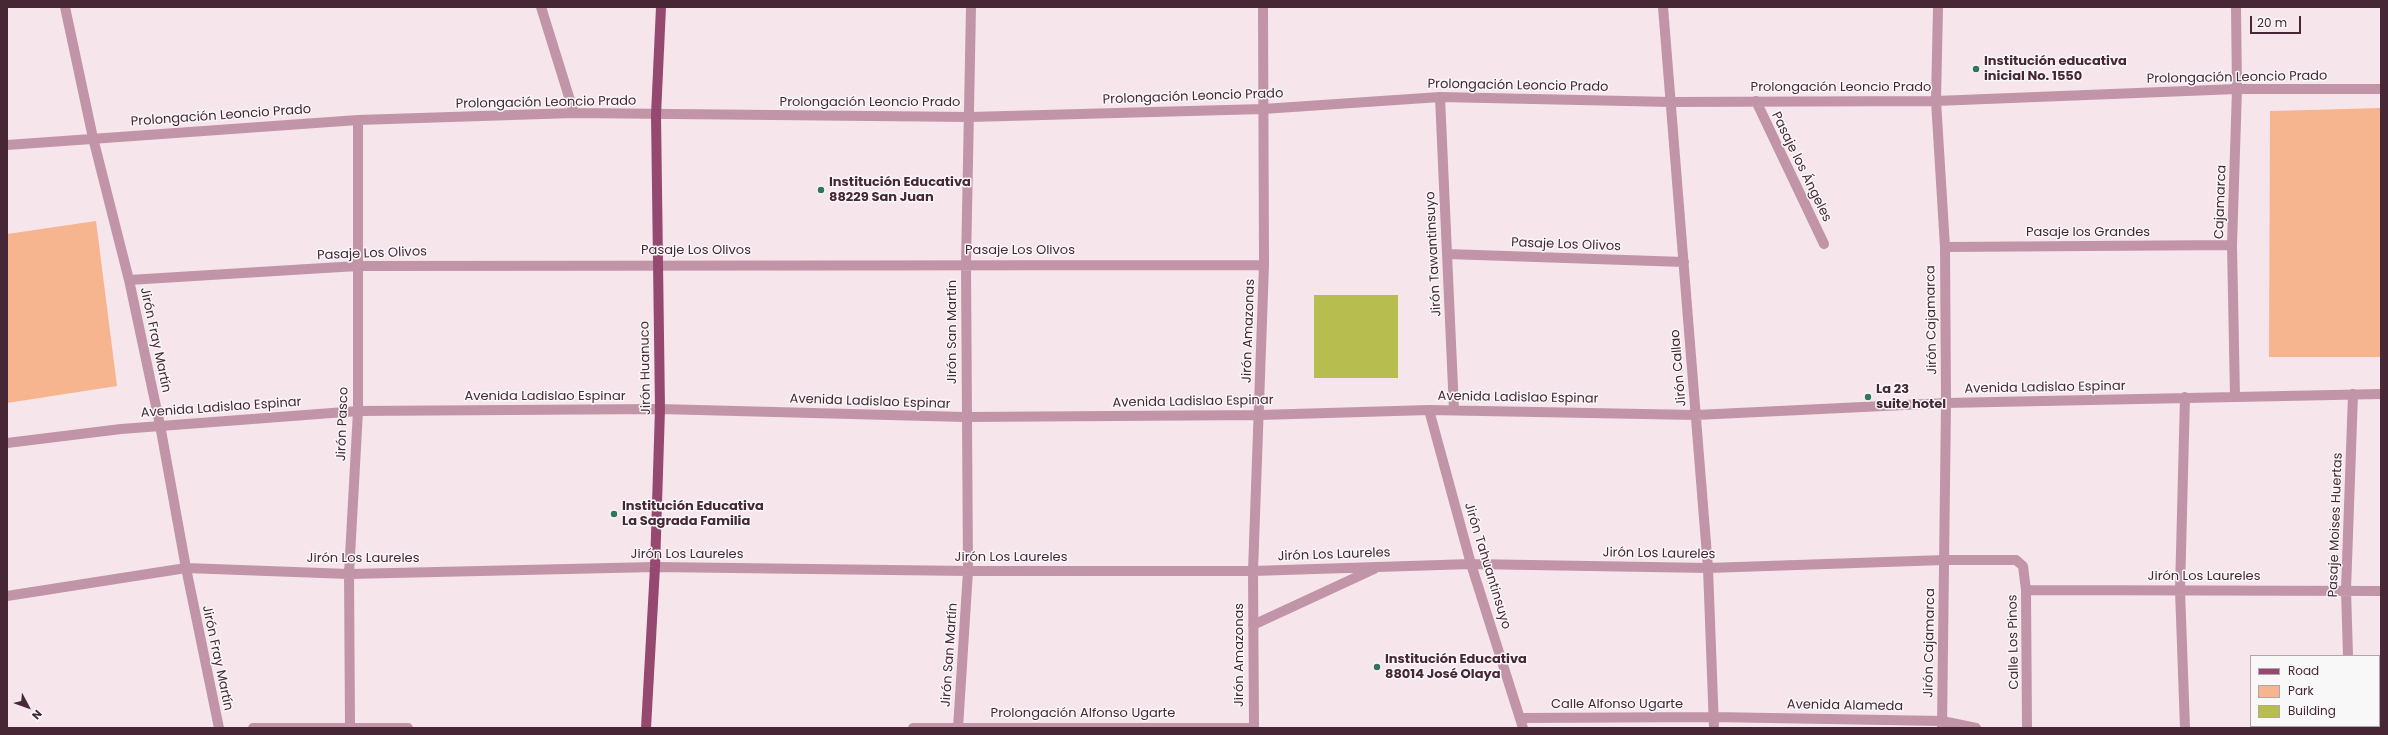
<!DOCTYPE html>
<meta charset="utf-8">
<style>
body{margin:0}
#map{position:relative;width:2388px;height:735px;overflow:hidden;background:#f7e5ec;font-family:Poppins,sans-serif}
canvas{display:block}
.frame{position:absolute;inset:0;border:8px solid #472635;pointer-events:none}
.legend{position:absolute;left:2250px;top:655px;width:130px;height:72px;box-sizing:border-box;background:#f8f8f8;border:1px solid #b1a4aa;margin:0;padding:5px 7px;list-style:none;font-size:12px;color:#472635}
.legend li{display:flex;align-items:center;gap:8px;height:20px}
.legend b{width:20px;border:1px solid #b1a4aa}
.north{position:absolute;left:8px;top:687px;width:40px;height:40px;-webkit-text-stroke:3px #f8f8f8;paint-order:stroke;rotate:131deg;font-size:11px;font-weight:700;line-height:16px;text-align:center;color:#472635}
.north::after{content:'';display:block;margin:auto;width:14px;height:18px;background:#472635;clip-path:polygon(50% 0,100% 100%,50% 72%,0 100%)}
.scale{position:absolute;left:2250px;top:16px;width:51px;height:18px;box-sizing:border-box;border:2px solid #472635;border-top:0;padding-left:5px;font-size:12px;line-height:14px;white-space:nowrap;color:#472635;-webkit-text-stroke:3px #f8f8f8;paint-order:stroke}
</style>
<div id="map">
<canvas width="2388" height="735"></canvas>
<div class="frame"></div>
<ul class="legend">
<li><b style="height:5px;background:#96496e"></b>Road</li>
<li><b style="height:11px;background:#f6b58f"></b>Park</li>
<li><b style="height:11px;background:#b8bd4f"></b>Building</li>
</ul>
<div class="north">N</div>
<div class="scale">20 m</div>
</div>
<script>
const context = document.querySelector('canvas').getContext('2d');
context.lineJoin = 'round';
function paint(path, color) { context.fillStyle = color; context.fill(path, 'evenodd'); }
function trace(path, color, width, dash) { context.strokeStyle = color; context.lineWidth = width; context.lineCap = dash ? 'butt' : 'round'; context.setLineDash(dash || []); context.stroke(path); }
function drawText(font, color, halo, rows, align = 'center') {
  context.font = font + ' Poppins,sans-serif'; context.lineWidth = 3; context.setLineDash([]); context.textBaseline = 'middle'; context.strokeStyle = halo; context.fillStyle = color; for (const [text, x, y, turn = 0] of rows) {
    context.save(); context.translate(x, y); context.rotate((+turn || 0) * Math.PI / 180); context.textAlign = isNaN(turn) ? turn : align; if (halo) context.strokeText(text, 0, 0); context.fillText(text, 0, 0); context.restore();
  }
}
paint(new Path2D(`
 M2381,108V357H2269L2270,111Z
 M96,221L117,386L7,403V234Z`), '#f6b58f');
paint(new Path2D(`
 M1314,295H1398V378H1314Z`), '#b8bd4f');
trace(new Path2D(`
 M65,7L93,138L129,280L160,425L186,568L219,728
 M541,7L574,113
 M1663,7L1708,568L1714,728
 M1938,7L1936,101L1945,247L1946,403L1942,728
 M1440,97L1454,410
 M1756,101L1824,244
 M7,145L358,120L574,113L970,117L1263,109L1440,97L1672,102L1936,101L2237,89H2381
 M1945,247L2232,245
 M1447,254L1684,262
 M129,280L357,266L1264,265
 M2235,397L2232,245L2237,89L2236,7
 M1429,410L1471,564L1523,728
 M7,443L121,429L358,411L660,409L965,417L1260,415L1429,410L1696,415L1946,403L2381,394
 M2026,590L2381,591
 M7,596L186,568L349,574L655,567L968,571H1253L1471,564L1708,568L1944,560H2016L2023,566L2026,590L2027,728
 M1253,625L1374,569
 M2348,656L2346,590L2353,394
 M1521,718L1713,717L1942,721L1976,728
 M2351,726V728
 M253,728H408
 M350,728L349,574L358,411V120
 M913,728H1254
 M958,728L968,571L966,264L971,7
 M1254,728L1253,571L1264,265L1263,7
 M2185,728L2180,590L2185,397`), '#c194a7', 10);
trace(new Path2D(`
 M646,728L655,567L660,409L656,115L661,7`), '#96496e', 10);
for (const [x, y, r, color] of [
 [1976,69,4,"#337360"],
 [821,190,4,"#337360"],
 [1868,397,4,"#337360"],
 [614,514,4,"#337360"],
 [1377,667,4,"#337360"]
]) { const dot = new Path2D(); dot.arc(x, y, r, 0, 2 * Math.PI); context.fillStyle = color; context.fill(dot); trace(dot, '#f8f8f8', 1.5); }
drawText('bold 13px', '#472635', '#f8f8f8', [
 ["Institución educativa",1984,62],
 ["inicial No. 1550",1984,77],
 ["Institución Educativa",829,183],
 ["88229 San Juan",829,198],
 ["La 23",1876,390],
 ["suite hotel",1876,405],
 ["Institución Educativa",622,507],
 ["La Sagrada Familia",622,522],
 ["Institución Educativa",1385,660],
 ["88014 José Olaya",1385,675]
], 'left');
drawText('13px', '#472635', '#f8f8f8', [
 ["Prolongación Leoncio Prado",2237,78,-1],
 ["Prolongación Leoncio Prado",1518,86,1],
 ["Prolongación Leoncio Prado",1841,88],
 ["Prolongación Leoncio Prado",1193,97,-2],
 ["Prolongación Leoncio Prado",546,103,-1],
 ["Prolongación Leoncio Prado",870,103],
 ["Prolongación Leoncio Prado",221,116,-4],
 ["Pasaje los Ángeles",1801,167,64],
 ["Cajamarca",2221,202,-88],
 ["Pasaje los Grandes",2088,233],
 ["Pasaje Los Olivos",1566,245,2],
 ["Pasaje Los Olivos",696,251],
 ["Pasaje Los Olivos",1020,251],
 ["Pasaje Los Olivos",372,254,-2],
 ["Jirón Tawantinsuyo",1434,254,-93],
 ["Jirón Cajamarca",1932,320,-91],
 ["Jirón Amazonas",1249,331,-88],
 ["Jirón San Martín",953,332,-90],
 ["Jirón Fray Martín",155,340,78],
 ["Jirón Huanuco",646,368,-91],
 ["Jirón Callao",1679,368,-95],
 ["Avenida Ladislao Espinar",2045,388,-1],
 ["Avenida Ladislao Espinar",545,397],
 ["Avenida Ladislao Espinar",1518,398,1],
 ["Avenida Ladislao Espinar",870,402,2],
 ["Avenida Ladislao Espinar",1193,402,-1],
 ["Avenida Ladislao Espinar",221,408,-4],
 ["Jirón Pasco",343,424,-88],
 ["Pasaje Moises Huertas",2336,525,-88],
 ["Jirón Los Laureles",1659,554,1],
 ["Jirón Los Laureles",687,555],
 ["Jirón Los Laureles",1334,555,-2],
 ["Jirón Los Laureles",1011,558],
 ["Jirón Los Laureles",363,559],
 ["Jirón Tahuantinsuyo",1487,566,73],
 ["Jirón Los Laureles",2204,577],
 ["Calle Los Pinos",2014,642,-91],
 ["Jirón Cajamarca",1930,643,-89],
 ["Jirón San Martín",950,655,-86],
 ["Jirón Amazonas",1240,655,-90],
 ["Jirón Fray Martín",217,658,78],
 ["Calle Alfonso Ugarte",1617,705],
 ["Avenida Alameda",1845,706,1],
 ["Prolongación Alfonso Ugarte",1083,714]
]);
</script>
